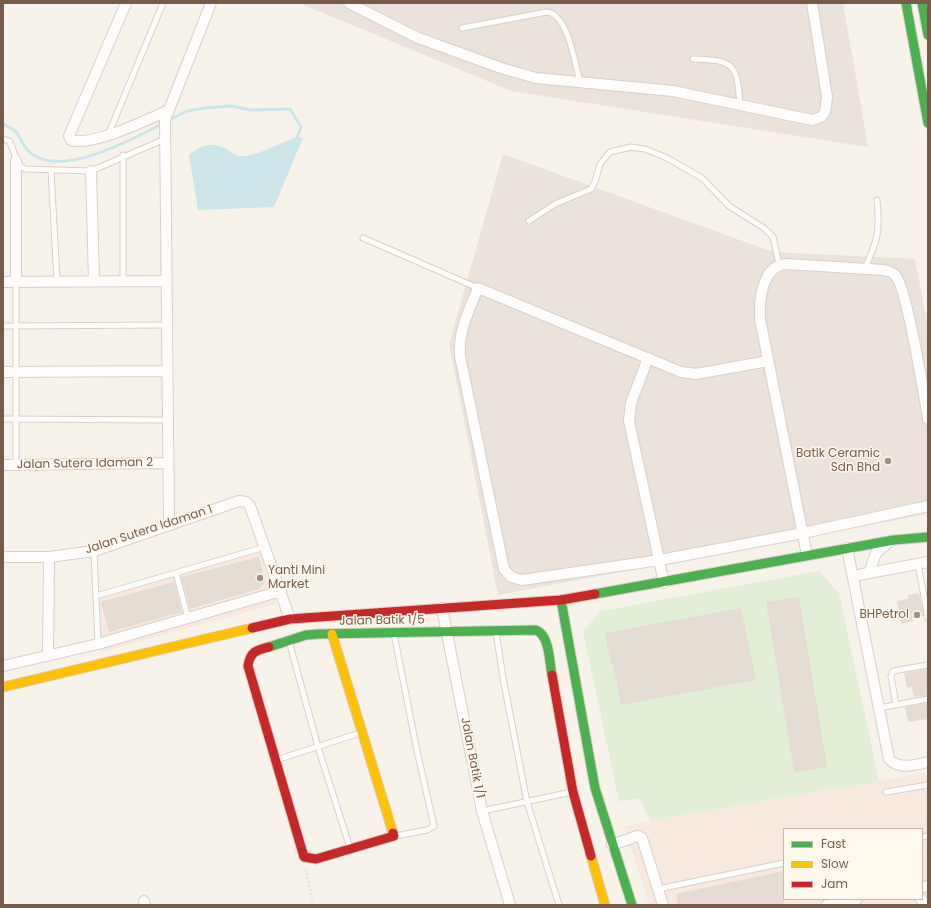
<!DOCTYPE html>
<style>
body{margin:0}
#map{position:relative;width:931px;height:908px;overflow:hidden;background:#f7f3eb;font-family:Poppins,sans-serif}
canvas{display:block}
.frame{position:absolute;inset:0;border:4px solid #785b48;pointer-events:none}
.legend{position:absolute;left:783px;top:828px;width:140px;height:72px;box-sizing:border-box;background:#fff8ec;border:1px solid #c9b9aa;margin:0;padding:5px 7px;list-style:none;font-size:12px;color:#785b48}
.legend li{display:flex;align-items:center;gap:8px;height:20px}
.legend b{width:20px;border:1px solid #c9b9aa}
</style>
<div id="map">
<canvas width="931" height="908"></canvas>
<div class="frame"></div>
<ul class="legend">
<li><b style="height:5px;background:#4caf50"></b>Fast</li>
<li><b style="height:5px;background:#ffc107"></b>Slow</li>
<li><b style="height:5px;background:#c62828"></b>Jam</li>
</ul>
</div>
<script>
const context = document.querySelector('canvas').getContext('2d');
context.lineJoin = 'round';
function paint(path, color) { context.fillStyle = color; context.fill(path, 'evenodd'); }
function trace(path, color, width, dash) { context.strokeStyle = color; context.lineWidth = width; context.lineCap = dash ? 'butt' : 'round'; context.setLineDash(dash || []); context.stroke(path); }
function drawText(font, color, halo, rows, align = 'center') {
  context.font = font + ' Poppins,sans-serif'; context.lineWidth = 3; context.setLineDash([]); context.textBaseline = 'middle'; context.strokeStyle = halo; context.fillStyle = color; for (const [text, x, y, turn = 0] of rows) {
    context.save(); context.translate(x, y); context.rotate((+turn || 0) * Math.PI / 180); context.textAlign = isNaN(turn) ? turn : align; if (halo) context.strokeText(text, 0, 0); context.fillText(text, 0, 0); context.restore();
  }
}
paint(new Path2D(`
 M261,552L276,604L101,652L99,598Z
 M928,772V905H649L624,826ZM784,829H922V899H784Z`), '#f8e8de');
paint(new Path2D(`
 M299,3H843L868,147L511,91Z
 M503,154L773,252L915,259L928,327V514L498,595L449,344Z`), '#ebe3db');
paint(new Path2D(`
 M819,571L839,593L879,781L650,821L640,799L619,801L583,631L601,611Z`), '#e2efd4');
paint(new Path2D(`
 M297,137L303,138L274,207L198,210L189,155C203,144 212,141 228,150C231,152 236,156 239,156C255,158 281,142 297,137Z`), '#cbe5e9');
trace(new Path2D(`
 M167,121L187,111L205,108L231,106L251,110L290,109L301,127L297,137
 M3,124C6,126 11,128 14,130C22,137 23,150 35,156C68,175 132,139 162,124`), '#cbe5e9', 3);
paint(new Path2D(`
 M259,557L265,581L259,589L190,609L181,577Z
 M174,582L182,612L109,632L101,602Z
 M919,593L924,616L912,618L913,621L901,624L897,601L908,599V595Z
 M799,597L827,767L794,772L766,602Z
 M741,608L756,680L621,705L613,664H611L605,633Z
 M928,669V695L914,697L912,687L907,688L904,673Z
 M928,703V719L908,722L905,707Z
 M784,871V905H678L676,894Z`), '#e4dbd2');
const lane = new Path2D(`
 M462,28L547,12C568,14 575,64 580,82
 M693,59C735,60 737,64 740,105
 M108,135L163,3
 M3,139L9,141C16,151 13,163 25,169L91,171L165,139
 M51,170L57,281
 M529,221L555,204L591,189L595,182L600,164L610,152L631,147L645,149L665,157L702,178L729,206L764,228L773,237L779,264
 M363,238L478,288
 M865,268C878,239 880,232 877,200
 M123,281V155
 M16,282V464
 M3,326L167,325
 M3,419L168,420
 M94,551L98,644
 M918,564L928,618
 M176,573L188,618
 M96,596L265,547
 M496,632L503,678L527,802L559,905
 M394,634L417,751L434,826L427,830L396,836
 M289,641L318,747L350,848
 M896,705L891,676L893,671L928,665
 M879,708L928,699
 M276,760L360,733
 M886,792L928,785
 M482,811L572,792
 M922,837L928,836
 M658,889L784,863`);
const street = new Path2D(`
 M126,3L69,136L71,140C92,147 146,120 167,111
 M349,3L416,37L501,68L536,78L673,91L812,120L821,117L825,112L827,97L812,3
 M91,171L94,281
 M3,282L166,281
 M16,282V161
 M648,358L631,403L629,421L664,583
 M768,361L696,374L681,372L478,288C469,311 458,331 460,356L504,569L511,577L522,580L660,560L803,533L928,506
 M3,372L167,371
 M3,465L168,463
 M169,525L165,120L211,3
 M847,548L889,759C899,770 915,765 928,762
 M807,555L760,319C759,300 762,265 787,264L884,270C888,271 893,272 895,275C907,287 924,396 928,419
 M3,557H49L94,551L239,501L246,502L250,506L290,619
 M869,573L876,553L889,542
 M853,576L928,562
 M442,608L482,811L510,905
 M48,655L49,557
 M3,666L98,644L281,591
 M612,845L637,836L642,838L663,905
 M922,887L928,886
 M921,899L925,905
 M144,901L145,905
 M827,905L857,899`);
const fast = new Path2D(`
 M906,3L928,123
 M922,3L928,35
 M595,594L894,540L928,537
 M561,600L595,788L632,905
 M269,647L306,635L319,634L536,630C550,636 549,661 552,675`);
const slow = new Path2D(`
 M332,634L393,833
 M3,687L252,628
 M591,856L605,905`);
const jam = new Path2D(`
 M252,628L290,619L561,600L595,594
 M269,647C256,650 250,652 248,666L304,857L316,859L394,836L393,833
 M552,675L573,792L591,856`);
trace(lane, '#d7d0c9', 7);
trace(street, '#d7d0c9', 12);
trace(fast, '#d7cfc7', 11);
trace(slow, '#d7cfc7', 11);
trace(jam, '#d7cfc7', 11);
trace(new Path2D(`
 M306,870L313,905`), '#d8d1ca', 2, [1, 3]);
trace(lane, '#fefdfc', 5);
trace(street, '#fefdfc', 10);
trace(fast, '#4caf50', 9);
trace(slow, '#ffc107', 9);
trace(jam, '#c62828', 9);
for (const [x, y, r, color] of [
 [888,461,4,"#a49081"],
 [260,578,4,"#a49081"],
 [917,615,4,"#a49081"]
]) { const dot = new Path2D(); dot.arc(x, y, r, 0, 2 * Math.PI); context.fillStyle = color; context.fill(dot); trace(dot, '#fff8ec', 1.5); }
drawText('12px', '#785b48', '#fff8ec', [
 ["Batik Ceramic",880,454],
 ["Sdn Bhd",880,468],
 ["Yanti Mini",268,571,"left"],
 ["Market",268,585,"left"],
 ["BHPetrol",909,615]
], 'right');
drawText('12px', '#785b48', '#fff8ec', [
 ["Jalan Sutera Idaman 2",85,464,-1],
 ["Jalan Sutera Idaman 1",149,530,-18],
 ["Jalan Batik 1/5",382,621,-1],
 ["Jalan Batik 1/1",472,758,79]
]);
</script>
